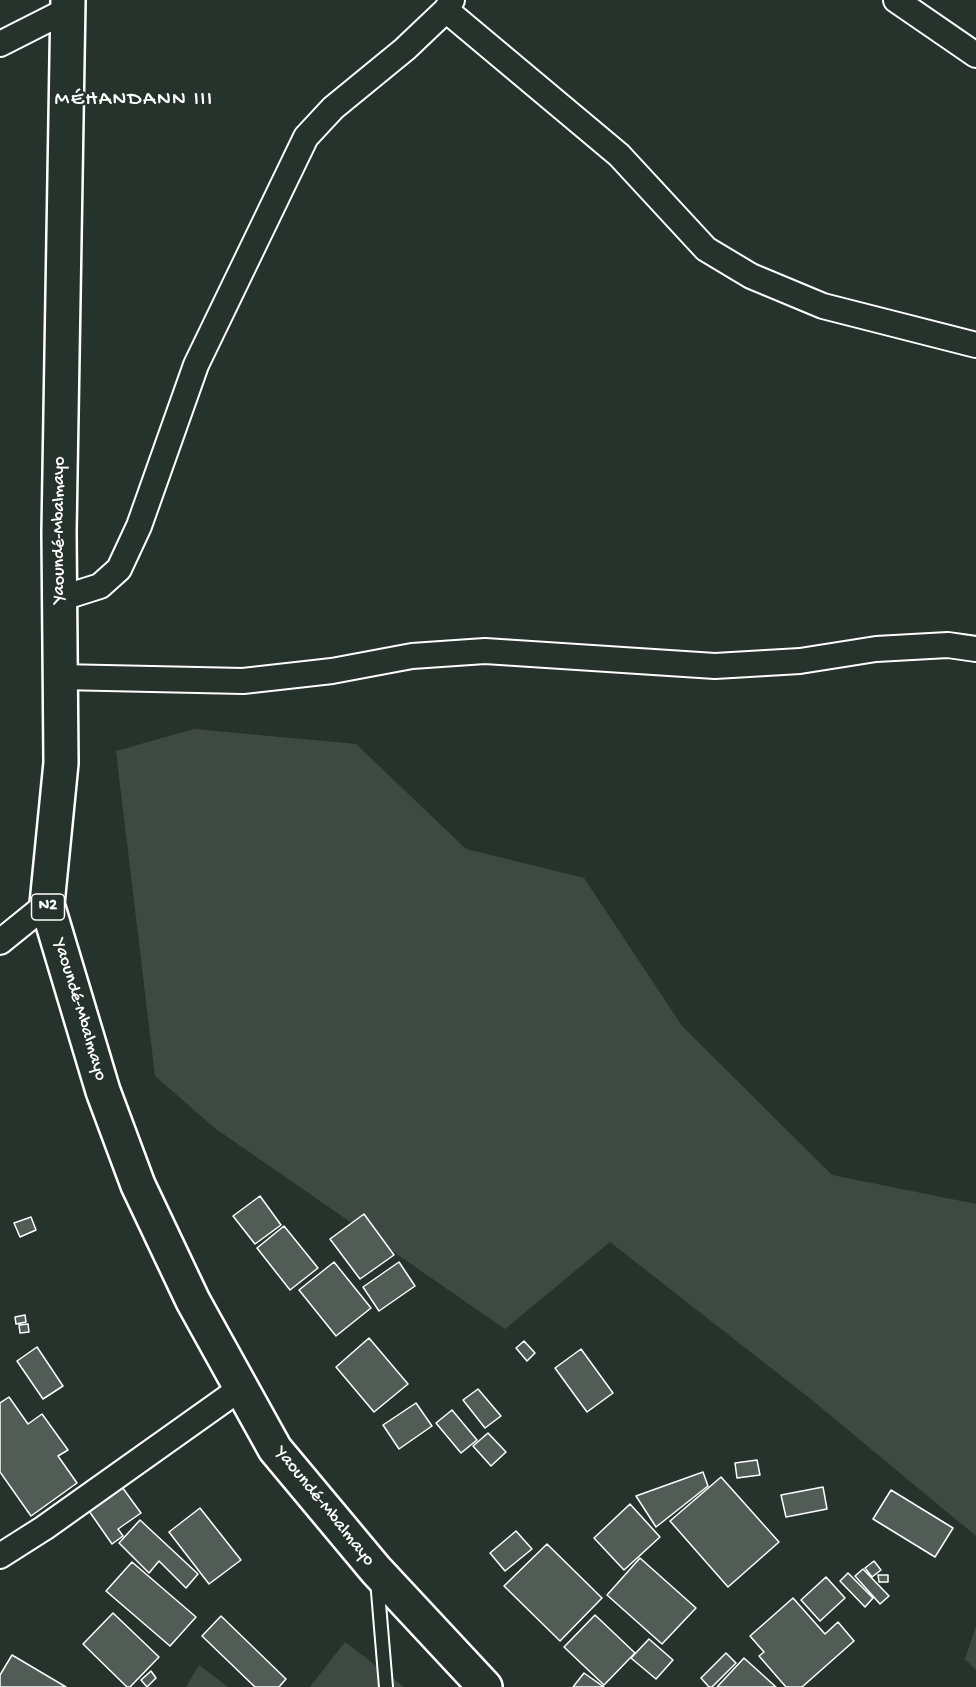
<!DOCTYPE html>
<meta charset="utf-8">
<style>
body{margin:0}
canvas{display:block;background:#26332d}
</style>
<canvas width="976" height="1687"></canvas>
<script>
const context = document.querySelector('canvas').getContext('2d');
context.lineJoin = 'round';
function paint(path, color) { context.fillStyle = color; context.fill(path, 'evenodd'); }
function trace(path, color, width, dash) { context.strokeStyle = color; context.lineWidth = width; context.lineCap = dash ? 'butt' : 'round'; context.setLineDash(dash || []); context.stroke(path); }
function drawText(font, color, halo, rows, align = 'center') {
  context.font = font + ' "Gochi Hand",sans-serif'; context.lineWidth = 4.5; context.setLineDash([]); context.textBaseline = 'middle'; context.strokeStyle = halo; context.fillStyle = color; for (const [text, x, y, turn = 0] of rows) {
    context.save(); context.translate(x, y); context.rotate((+turn || 0) * Math.PI / 180); context.textAlign = isNaN(turn) ? turn : align; if (halo) context.strokeText(text, 0, 0); context.fillText(text, 0, 0); context.restore();
  }
}
paint(new Path2D(`
 M194,729L356,744L466,849L584,878L682,1026L832,1175L976,1204V1536L812,1400L610,1242L505,1329L216,1129L155,1076L116,751Z
 M976,1626V1670L965,1659Z
 M345,1642L404,1687H310Z
 M199,1665L228,1687H186Z`), '#3e4944');
const building = new Path2D(`
 M260,1196L281,1225L255,1244L233,1216Z
 M364,1214L394,1255L360,1279L330,1239Z
 M31,1217L36,1230L20,1237L14,1223Z
 M284,1226L318,1268L290,1290L257,1248Z
 M334,1262L371,1308L336,1336L299,1290Z
 M399,1262L415,1286L379,1311L363,1287Z
 M25,1315L26,1322L16,1324L15,1317Z
 M28,1324L29,1332L20,1333L19,1325Z
 M369,1338L408,1384L374,1412L336,1367Z
 M524,1341L535,1353L527,1361L516,1348Z
 M37,1347L63,1386L43,1399L17,1361Z
 M581,1349L613,1393L587,1412L555,1368Z
 M478,1389L501,1416L485,1428L463,1400Z
 M9,1397L28,1424L42,1414L68,1450L58,1456L77,1483L31,1516L0,1472V1403Z
 M416,1403L432,1426L399,1449L383,1425Z
 M452,1410L477,1440L461,1453L436,1423Z
 M488,1433L506,1452L491,1466L473,1446Z
 M757,1460L760,1475L737,1478L735,1463Z
 M703,1472L708,1486L656,1527L636,1496Z
 M721,1477L779,1542L728,1587L670,1521Z
 M122,1487L141,1513L118,1529L123,1536L112,1544L89,1511Z
 M823,1487L827,1509L786,1517L781,1495Z
 M891,1490L953,1528L935,1557L873,1519Z
 M630,1504L660,1537L624,1570L594,1538Z
 M200,1508L241,1560L209,1584L169,1532Z
 M140,1520L198,1574L186,1588L159,1561L149,1573L119,1543Z
 M516,1531L532,1549L505,1571L490,1553Z
 M547,1544L602,1598L560,1641L504,1586Z
 M640,1558L696,1608L662,1644L607,1595Z
 M874,1561L881,1570L872,1577L865,1568Z
 M132,1562L196,1617L170,1646L106,1591Z
 M863,1569L889,1596L880,1604L855,1576Z
 M848,1573L873,1598L865,1607L840,1581Z
 M878,1575H888V1582H879Z
 M826,1577L845,1598L820,1621L801,1600Z
 M793,1598L825,1634L838,1622L854,1641L802,1687H786L759,1656L764,1652L750,1636Z
 M113,1613L159,1657L130,1687H127L83,1644Z
 M595,1615L635,1653L604,1685L564,1647Z
 M221,1616L286,1679L279,1687H255L202,1636Z
 M649,1639L673,1660L656,1679L631,1658Z
 M726,1653L736,1663L712,1687H709L701,1678Z
 M12,1655L66,1687H0V1675Z
 M744,1658L776,1687H717Z
 M151,1671L156,1678L147,1687L141,1680Z
 M584,1673L604,1687H573Z`);
paint(building, '#515c57');
trace(building, '#fff', 1.5);
const service = new Path2D(`
 M377,1580L386,1687`);
const minor = new Path2D(`
 M896,0L976,55
 M446,10L619,155L706,249L751,276L823,306L976,345
 M0,44L69,9
 M59,599L100,586L119,569L139,526L196,365L306,137L333,108L405,49L446,10L452,0
 M60,677L243,681L332,671L412,656L485,651L715,666L800,661L876,649L948,645L976,649
 M0,942L47,904
 M0,1556L44,1528L241,1388`);
const trunk = new Path2D(`
 M68,0L59,532L61,763L47,904L103,1091L138,1185L193,1301L275,1449L376,1570L485,1687`);
trace(service, '#fff', 16);
trace(minor, '#fff', 28);
trace(trunk, '#fff', 38);
trace(service, '#26332d', 12);
trace(minor, '#26332d', 24);
trace(trunk, '#26332d', 33);
for (const [x, y, w] of [
 [48,907,33]
]) { const box = new Path2D(); box.roundRect(x - w / 2, y - 13, w, 26, 4.5); context.fillStyle = '#26332d'; context.fill(box); trace(box, '#fff', 1.5); }
drawText('bold 16px', '#fff', null, [
 ["N2",48,907]
]);
drawText('18px', '#fff', '#26332d', [
 ["Yaoundé-Mbalmayo",60,530,-90],
 ["Yaoundé-Mbalmayo",79,1010,73],
 ["Yaoundé-Mbalmayo",324,1507,51]
]);
context.letterSpacing = '1.5px';
drawText('21px', '#fff', '#26332d', [
 ["MÉHANDANN III",134,101]
]);
context.letterSpacing = '0px';
</script>
